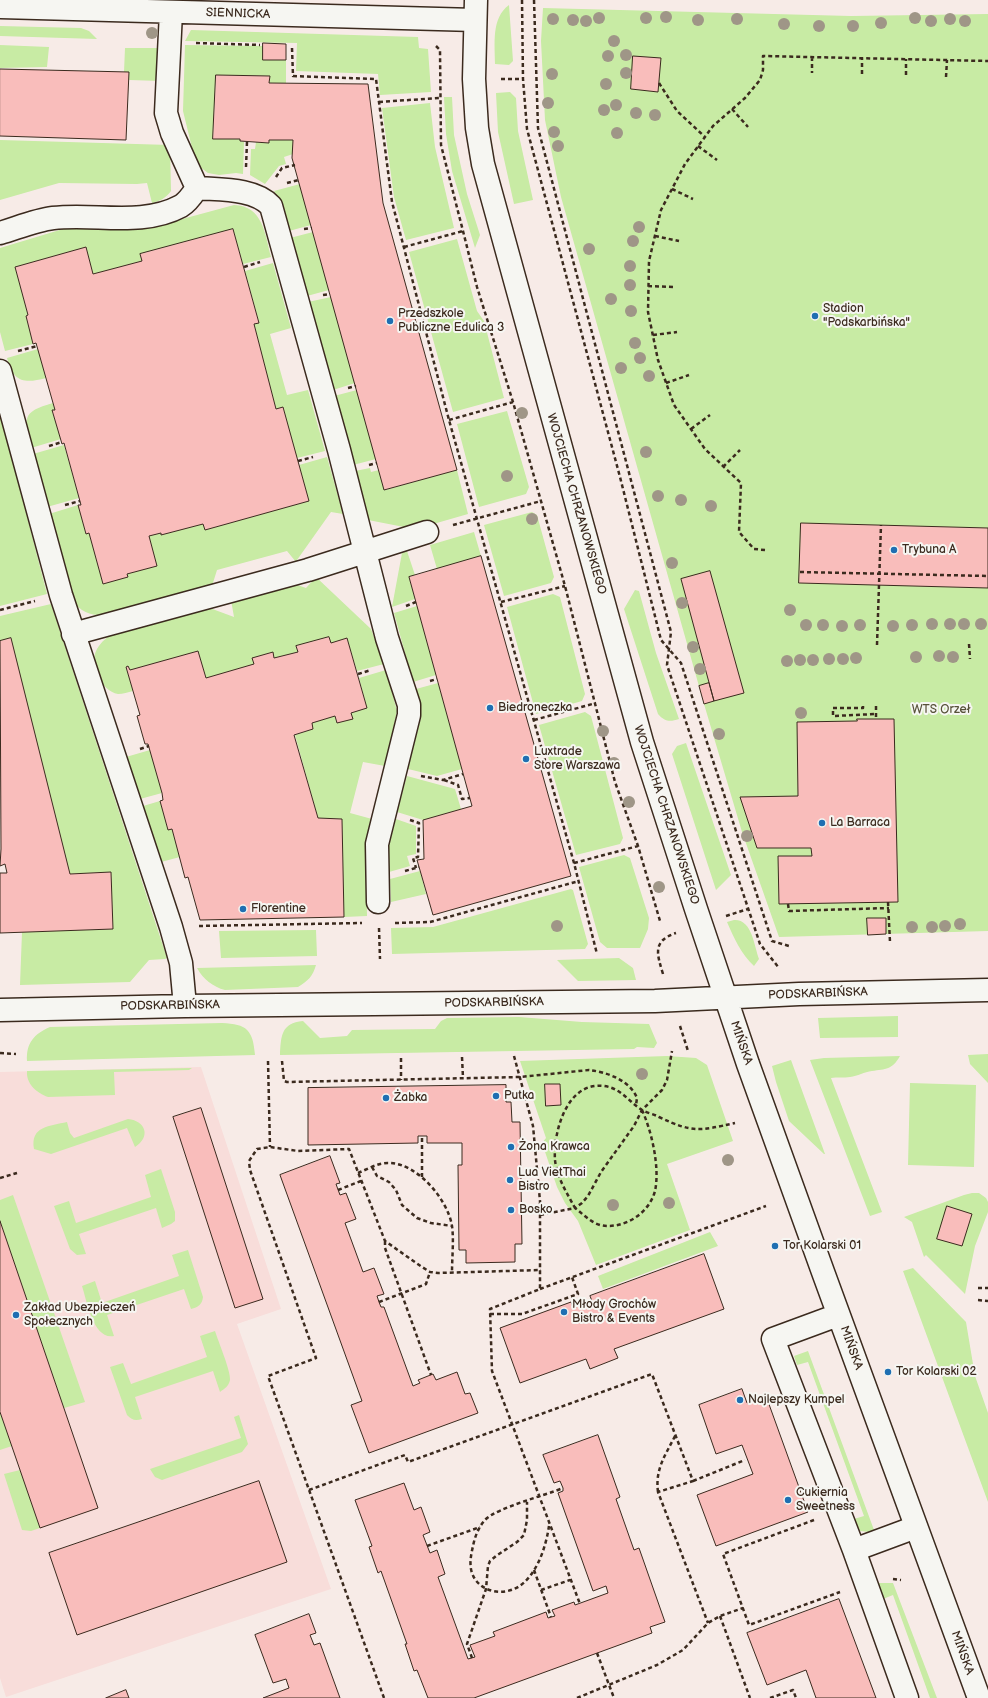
<!DOCTYPE html>
<meta charset="utf-8">
<style>
body{margin:0}
canvas{display:block;background:#f7ebe7}
</style>
<canvas width="988" height="1698"></canvas>
<script>
const context = document.querySelector('canvas').getContext('2d');
context.lineJoin = 'round';
function paint(path, color) { context.fillStyle = color; context.fill(path, 'evenodd'); }
function trace(path, color, width, dash) { context.strokeStyle = color; context.lineWidth = width; context.lineCap = dash ? 'butt' : 'round'; context.setLineDash(dash || []); context.stroke(path); }
function drawText(font, color, halo, rows, align = 'center') {
  context.font = font + ' "Balsamiq Sans",sans-serif'; context.lineWidth = 4; context.setLineDash([]); context.textBaseline = 'middle'; context.strokeStyle = halo; context.fillStyle = color; for (const [text, x, y, turn = 0] of rows) {
    context.save(); context.translate(x, y); context.rotate((+turn || 0) * Math.PI / 180); context.textAlign = isNaN(turn) ? turn : align; if (halo) context.strokeText(text, 0, 0); context.fillText(text, 0, 0); context.restore();
  }
}
paint(new Path2D(`
 M201,1067L281,1309L237,1324L331,1589L6,1697L0,1678V1072Z`), '#f8ddda');
paint(new Path2D(`
 M509,5L513,61L509,65L495,64C495,44 491,18 509,5Z
 M543,8L851,16L988,14V931L779,937L742,832L704,704L561,197L545,120L541,41Z
 M0,26L81,28L89,31L97,39L0,36Z
 M191,30L418,37L419,48L428,49L431,92L380,95L378,74L296,71L297,43L185,41Z
 M0,45L49,47L47,67L0,68Z
 M185,45L263,46V60H286V83H269V76L216,75L213,138L240,139V141L244,142L243,174L236,173L219,175L208,173L196,164L183,111Z
 M125,48H161V81L129,80L124,72Z
 M510,92L516,98L518,131L533,200L514,204L498,132L496,93Z
 M444,97H452L454,135L467,194L480,235L475,248L452,171L446,134Z
 M430,103L435,147L454,228L406,240L394,197L382,108Z
 M0,140L170,145L171,191C166,198 160,201 152,203L147,183L137,184L59,183L0,200Z
 M269,140H293V154L284,157L286,164L279,166L265,184L250,175L251,149H255L256,142L269,143Z
 M300,184L311,225L289,231L279,199L274,191Z
 M234,205C263,206 265,234 271,257L243,264L233,229L140,254L142,261L93,274L86,247L15,267L28,315L26,316L33,344L5,351L0,332V248L63,229L149,228Z
 M313,232L329,290L307,296L290,238Z
 M457,239L477,311L484,321L504,398L453,412L409,252Z
 M273,263L291,328L270,334L287,395L308,390L325,451L297,458L283,407L276,409L254,324L259,322L245,271Z
 M331,297L355,383L333,390L308,302Z
 M38,349L46,378C24,384 13,382 7,358Z
 M357,390L376,459L353,465L334,396Z
 M53,403L55,410L52,411L61,439L31,448C24,418 21,412 53,403Z
 M507,411L529,487L526,494L479,507L457,424Z
 M0,412L47,594L0,606Z
 M64,445L79,498L47,507L33,454Z
 M327,457L343,514L331,512L297,560L299,561L296,562L287,551L217,570L212,586L106,616C94,615 84,614 75,604L49,514L78,505L86,534L89,533L103,584L128,577L127,574L157,566L149,536L161,533V535L203,524L205,530L309,501L299,465Z
 M370,468L371,472L379,470L385,490L457,470L468,514L409,531L404,527L368,520L355,471Z
 M532,512L537,515L554,577L551,583L504,596L484,525Z
 M474,532L481,556L437,569L430,545Z
 M407,551L415,575L409,577L415,599L392,607L402,553Z
 M316,577L371,629L384,664L357,671L347,638L331,643L329,637L296,646L298,652L274,658L272,652L253,658L254,664L206,678L198,651L130,670L128,666L126,667L133,691C128,692 123,694 118,694C101,691 88,664 97,649C101,642 108,636 115,632L207,607L234,617L231,600L292,583L306,588Z
 M635,590L639,591L656,653L679,719C670,722 665,722 658,714L624,609Z
 M553,594L560,597L585,694L582,701L536,714L507,607Z
 M51,604L167,958L165,959L149,960L130,982L20,985L22,932L113,929L111,872L70,874L11,639L0,641V616Z
 M417,606L436,675L413,682L394,613Z
 M386,670L397,711L385,766L363,762L350,813L372,819L366,841L367,916L344,917L342,819L318,818L295,735L313,729L312,723L335,716L337,723L352,719L351,713L367,708L359,678Z
 M438,683L462,769L437,776L408,769L421,717L416,689Z
 M585,712L591,716L623,838L620,844L576,855L539,725Z
 M686,743L731,875L716,890L672,754L677,746Z
 M150,750L162,793L140,799L126,757Z
 M407,776L455,789L461,809L423,820L397,812Z
 M160,801L168,830L172,829L180,857L161,862L143,806Z
 M396,819L416,826V854L407,856L410,866L389,872L388,848Z
 M624,855L630,858L649,918L648,929L640,948H607L600,942L579,867Z
 M420,871L426,894L391,902L390,879Z
 M571,889L573,890L588,944L585,949L392,954L391,928L433,927Z
 M734,920C752,919 754,945 759,959L754,966C741,954 734,938 727,922Z
 M316,930L317,956L221,958L219,931Z
 M619,958L633,968L636,980L578,981L557,960Z
 M316,965C313,976 308,981 298,987L225,990C213,987 203,979 197,968Z
 M898,1016V1037L820,1038L818,1018Z
 M519,1017L582,1022L649,1024L657,1043L654,1048L637,1047L634,1049L280,1055C281,1036 281,1023 303,1021L320,1038L347,1036L352,1030L435,1029L441,1021L447,1018Z
 M222,1023C247,1024 253,1030 255,1055L27,1061C26,1043 34,1034 50,1027Z
 M988,1054V1083L970,1064L968,1055Z
 M667,1056L696,1058L707,1065L733,1141L667,1164L690,1230L596,1265L578,1221L565,1203L557,1187L542,1143L546,1138L520,1061Z
 M900,1056C892,1070 886,1069 872,1071C864,1072 858,1076 850,1077C844,1078 837,1077 831,1078L882,1212L870,1216L810,1060L824,1058Z
 M791,1060L825,1154H824L789,1121L776,1082L772,1066Z
 M192,1068L189,1070L114,1072L115,1095L48,1097C37,1093 26,1084 27,1071Z
 M910,1083L976,1085L974,1167L908,1165Z
 M128,1119C146,1121 151,1137 135,1147L127,1128L51,1154L34,1149C30,1126 50,1126 67,1122L70,1133L74,1138Z
 M161,1169L175,1212V1221L171,1224L162,1228L156,1208L79,1234L86,1254L77,1255L70,1249L54,1206L69,1201L76,1223L151,1197L145,1175Z
 M972,1193H979L986,1198L988,1202V1212L975,1246L965,1294L926,1255L924,1257L912,1222L904,1217L964,1195Z
 M13,1195L85,1402L64,1408L0,1221V1200Z
 M710,1232L718,1246L603,1289L598,1276Z
 M188,1250L203,1297C202,1305 198,1307 191,1309L184,1289L107,1315L114,1336C93,1340 87,1301 82,1286L95,1281L102,1303L179,1276L172,1255Z
 M913,1268L966,1322L975,1376L988,1413V1502L903,1271Z
 M215,1331C218,1341 231,1371 230,1380C229,1386 224,1389 220,1392L213,1371L135,1397L142,1419C135,1421 132,1420 127,1415L110,1367L123,1363L131,1384L207,1357L200,1336Z
 M808,1351L874,1530L869,1532L860,1531L854,1519L864,1516L808,1362L797,1365L794,1356Z
 M0,1412L12,1446L0,1450Z
 M239,1415L248,1444L242,1452L162,1480L155,1477L150,1469L241,1438L234,1417Z
 M20,1470L40,1528L31,1531L22,1530L4,1474Z
 M877,1583H893L937,1698H930L893,1595L883,1599Z`), '#c8eba4');
const building = new Path2D(`
 M263,43L286,44V60H263Z
 M633,56L661,58L658,92L631,89Z
 M0,69L129,72L126,140L0,136Z
 M216,75L270,76L269,83L368,84L383,203L457,470L384,490L292,158L293,140H269V143L240,141V139H213Z
 M233,229L259,323L254,324L276,409L283,407L309,501L205,530L203,524L161,535V533L149,536L157,566L127,574L128,577L103,584L89,533L86,534L78,505H81L64,443L62,444L52,410H55L36,343L33,344L26,316L28,315L15,267L86,247L93,274L142,261L140,254Z
 M801,523L988,528V588L799,583Z
 M481,556L571,876L433,915L417,860L424,859L423,820L472,806L409,577Z
 M710,571L744,693L714,701L681,579Z
 M329,637L331,643L347,638L367,708L351,713L353,719L337,723L335,716L312,723L313,729L294,735L318,818L342,819L344,917L200,920L188,877L185,878L172,829L168,830L160,801L163,800L162,793L148,744H145L137,716L140,715L126,667L128,666L130,670L198,651L206,678L254,664L252,658L273,652L274,658L298,652L296,646Z
 M11,638L70,874L111,872L113,929L0,933V873H7L5,864L0,866L1,849L0,641Z
 M709,683L714,701L704,704L699,686Z
 M857,719H894L898,902L779,904L778,856H812L811,848H757L740,797L798,796L797,722L857,721Z
 M867,918H886V934L868,935Z
 M545,1084H560L561,1105L546,1106Z
 M506,1085V1102H511L512,1122H520L522,1244H515V1262L466,1263V1250H459L458,1165H462V1143H427V1136H418V1143L308,1145V1088Z
 M201,1108L263,1299L235,1308L173,1117Z
 M330,1156L340,1183L336,1184L340,1195L346,1193L356,1219L345,1223L363,1272L374,1268L384,1294L377,1296L379,1302L381,1307H384L413,1386L420,1383L418,1380L433,1374L436,1380L457,1372L465,1394L470,1393L478,1413L369,1453L351,1405L362,1401L280,1175Z
 M947,1206L972,1214L962,1246L937,1239Z
 M0,1221L98,1508L40,1528L0,1412Z
 M704,1254L724,1309L614,1349L618,1358L590,1369L586,1359L520,1383L500,1328L571,1302L573,1308L592,1301L590,1296Z
 M742,1389L747,1403L766,1396L808,1512L716,1546L697,1495L753,1474L742,1445L716,1454L699,1405Z
 M598,1435L620,1497L616,1499L634,1550L639,1548L665,1622L650,1627L652,1633L474,1698H428L417,1670L414,1671L405,1644H407L381,1571L378,1573L369,1547L372,1546L355,1500L404,1483L414,1510L421,1507L430,1532L423,1535L430,1553L437,1550L445,1574L438,1577L468,1659L475,1657L470,1645L495,1636L493,1632L546,1612L548,1618L555,1616L552,1610L574,1602L575,1605L608,1593L606,1586L593,1591L558,1493L563,1491V1488L560,1481L554,1483L543,1455Z
 M259,1481L287,1562L77,1635L49,1553Z
 M839,1599L876,1698H816L806,1670L767,1685L747,1633Z
 M309,1614L316,1633L310,1635L314,1645L320,1643L340,1698H263L289,1688L286,1679L273,1683L255,1635Z
 M126,1690L129,1698H106Z`);
paint(building, '#f9bdbb');
trace(building, '#3b2a1e', 1);
const minor = new Path2D(`
 M476,0L474,79L477,128L483,164L642,742L696,909L748,1064L823,1272L979,1698
 M0,7L475,20
 M171,12L166,113L172,133L197,188C220,190 254,188 271,206L339,450L387,638L409,705V715L377,844L378,902
 M0,233C17,228 36,220 53,218C95,213 142,227 181,206C188,202 193,194 197,188
 M0,371L61,595L171,927L181,963L185,1006
 M73,634L308,570L427,532
 M0,1010L185,1006L655,1001L799,994L988,990
 M838,1315L773,1339L854,1550L907,1698
 M854,1550L916,1527`);
trace(minor, '#3b2a1e', 25);
trace(new Path2D(`
 M522,0L523,79L527,129L620,477L661,640L681,663L772,941L789,946
 M534,0L538,128L671,632L667,665L760,944L779,968
 M196,43L260,45
 M436,46L440,50L441,145L463,231L477,287L513,402L565,586L615,782L638,846L660,921
 M292,48L293,76L376,79L392,202L449,420L574,863L597,954
 M812,57V73
 M862,74V58
 M906,75V59
 M946,77L947,60
 M501,79H523
 M659,83L677,111L705,137
 M379,102L439,98
 M732,109L748,127
 M698,146L717,160
 M246,167L247,142
 M276,177L282,168L295,165
 M287,183L299,180
 M672,189L693,199
 M304,229L312,228
 M655,236L679,241
 M404,247L463,231
 M244,267L260,262
 M648,286L673,287
 M323,295L330,294
 M653,335L677,332
 M18,351L37,346
 M666,383L689,375
 M348,388L356,386
 M449,420L513,402
 M691,429L710,415
 M49,446L62,442
 M298,461L313,457
 M369,465L377,463
 M723,467L740,450
 M65,505L80,501
 M453,525L541,501
 M765,550L754,549L739,532L741,483L705,449L674,405L658,360L648,312L649,261L661,210L685,164L713,126L745,98L760,80L763,70V56L988,61
 M800,572L988,576
 M501,602L565,586
 M406,606L416,602
 M0,610L35,601
 M969,644L970,659
 M877,645L881,525
 M358,674L371,670
 M430,681L437,679
 M863,706V708H833V716L876,714
 M876,706V719
 M534,720L596,703
 M140,749L149,746
 M421,776L443,780L463,774
 M444,780L458,785L462,799L470,798
 M410,820L419,823L418,857L413,858L416,868
 M574,863L638,846
 M405,871L419,867
 M888,902L890,942
 M788,904L789,911L889,908
 M726,916L748,909
 M395,923L430,922L579,881
 M199,926L362,923
 M379,928L380,959
 M663,974C657,954 652,941 676,933
 M680,1026L688,1051
 M0,1053L16,1054
 M514,1056L533,1126L540,1201V1289L490,1309L492,1371L580,1604
 M462,1057L463,1078
 M401,1058V1080
 M268,1061L270,1147
 M282,1061L284,1081L287,1082L520,1077L589,1070C606,1072 630,1080 637,1098L636,1105
 M642,1110C652,1132 660,1168 655,1191C649,1214 623,1230 600,1225C590,1222 583,1214 575,1208L582,1203L588,1196L601,1172L634,1126L642,1110L662,1090L667,1080L672,1051
 M372,1167L377,1176L389,1182L396,1190L402,1205L417,1218L431,1223L452,1226
 M358,1173C368,1169 379,1162 390,1163C418,1164 448,1200 452,1226C454,1241 452,1257 452,1272
 M422,1177V1136
 M0,1178L17,1173
 M338,1190L361,1181
 M540,1215L575,1208C567,1193 557,1178 555,1160C553,1132 567,1081 604,1086C621,1088 629,1102 642,1110C647,1113 654,1114 659,1117C693,1133 699,1131 735,1123
 M385,1241V1248L431,1375
 M978,1288H988
 M540,1289L766,1206
 M978,1300L988,1301
 M379,1302L426,1284L430,1272
 M490,1314H522L578,1294L572,1277
 M693,1481L745,1460
 M309,1490L405,1455L408,1462L652,1374L693,1481L658,1492L708,1623
 M658,1492C655,1469 665,1456 675,1436
 M814,1520L723,1554L749,1625L840,1592
 M549,1526C546,1546 538,1572 521,1585C505,1597 479,1593 472,1573C469,1564 471,1555 473,1546C475,1536 479,1526 486,1519C497,1508 546,1495 563,1488
 M427,1546L480,1527
 M534,1570L551,1617
 M893,1579L901,1580
 M541,1590L570,1580
 M720,1616L750,1698
 M597,1653L614,1698
 M472,1658L467,1644L486,1589L488,1566L490,1561L496,1556L517,1542L524,1535L527,1520V1502
 M384,1698L268,1376L316,1358L250,1170L249,1161L257,1149L270,1147L298,1151L349,1149L385,1241L422,1267L430,1272L438,1273L541,1270
 M577,1698L657,1665L683,1650L708,1623L720,1616L743,1608
 M770,1698L793,1690L796,1698`), '#3b2a1e', 2.5, [4, 3]);
trace(minor, '#f6f6f2', 22);
context.fillStyle = '#9f9687';
for (const [x, y] of [
 [666,17],
 [599,18],
 [646,18],
 [915,18],
 [553,19],
 [737,19],
 [950,19],
 [573,20],
 [698,20],
 [586,21],
 [931,21],
 [965,21],
 [881,23],
 [784,24],
 [819,26],
 [853,26],
 [152,33],
 [614,41],
 [626,55],
 [608,56],
 [626,73],
 [552,74],
 [606,84],
 [548,103],
 [616,105],
 [604,110],
 [636,113],
 [655,115],
 [554,132],
 [617,133],
 [558,146],
 [639,227],
 [633,241],
 [589,249],
 [630,266],
 [630,285],
 [611,299],
 [631,311],
 [635,343],
 [640,358],
 [621,368],
 [649,376],
 [522,413],
 [646,452],
 [507,476],
 [658,496],
 [681,500],
 [711,506],
 [532,519],
 [672,563],
 [682,603],
 [790,610],
 [932,624],
 [950,624],
 [964,624],
 [981,624],
 [806,625],
 [823,625],
 [860,625],
 [912,625],
 [842,626],
 [893,626],
 [693,647],
 [939,656],
 [916,657],
 [953,657],
 [856,658],
 [829,659],
 [843,659],
 [800,660],
 [813,660],
 [787,661],
 [700,669],
 [801,713],
 [603,731],
 [719,734],
 [614,763],
 [629,802],
 [747,836],
 [659,887],
 [960,924],
 [557,926],
 [945,926],
 [912,927],
 [932,927],
 [642,1074],
 [728,1160],
 [669,1203],
 [613,1205]
]) { context.beginPath(); context.arc(x, y, 6, 0, 2 * Math.PI); context.fill(); }
for (const [x, y, r, color] of [
 [815,316,4,"#1f6fb2"],
 [390,321,4,"#1f6fb2"],
 [894,550,4,"#1f6fb2"],
 [490,708,4,"#1f6fb2"],
 [526,759,4,"#1f6fb2"],
 [822,823,4,"#1f6fb2"],
 [243,909,4,"#1f6fb2"],
 [496,1096,4,"#1f6fb2"],
 [386,1098,4,"#1f6fb2"],
 [511,1147,4,"#1f6fb2"],
 [510,1180,4,"#1f6fb2"],
 [511,1210,4,"#1f6fb2"],
 [775,1246,4,"#1f6fb2"],
 [564,1312,4,"#1f6fb2"],
 [16,1315,4,"#1f6fb2"],
 [888,1372,4,"#1f6fb2"],
 [740,1400,4,"#1f6fb2"],
 [788,1500,4,"#1f6fb2"]
]) { const dot = new Path2D(); dot.arc(x, y, r, 0, 2 * Math.PI); context.fillStyle = color; context.fill(dot); trace(dot, '#f6f6f2', 1.5); }
drawText('12px', '#3b2a1e', '#f6f6f2', [
 ["SIENNICKA",238,14,2],
 ["WOJCIECHA CHRZANOWSKIEGO",576,504,74],
 ["WOJCIECHA CHRZANOWSKIEGO",666,815,72],
 ["PODSKARBIŃSKA",818,994,-2],
 ["PODSKARBIŃSKA",494,1003,-1],
 ["PODSKARBIŃSKA",170,1006,-1],
 ["MIŃSKA",741,1043,71],
 ["MIŃSKA",851,1348,70],
 ["MIŃSKA",962,1653,70]
]);
drawText('12px', '#3b2a1e', '#f6f6f2', [
 ["Stadion",823,309],
 ["\"Podskarbińska\"",823,323],
 ["Przedszkole",398,314],
 ["Publiczne Edulica 3",398,328],
 ["Trybuna A",902,550],
 ["Biedroneczka",498,708],
 ["Luxtrade",534,752],
 ["Store Warszawa",534,766],
 ["La Barraca",830,823],
 ["Florentine",251,909],
 ["Putka",504,1096],
 ["Żabka",394,1098],
 ["Żona Krawca",519,1147],
 ["Lua VietThai",518,1173],
 ["Bistro",518,1187],
 ["Bosko",519,1210],
 ["Tor Kolarski 01",783,1246],
 ["Młody Grochów",572,1305],
 ["Bistro & Events",572,1319],
 ["Zakład Ubezpieczeń",24,1308],
 ["Społecznych",24,1322],
 ["Tor Kolarski 02",896,1372],
 ["Najlepszy Kumpel",748,1400],
 ["Cukiernia",796,1493],
 ["Sweetness",796,1507]
], 'left');
drawText('12px', '#575139', '#f6f6f2', [
 ["WTS Orzeł",941,710]
]);
</script>
